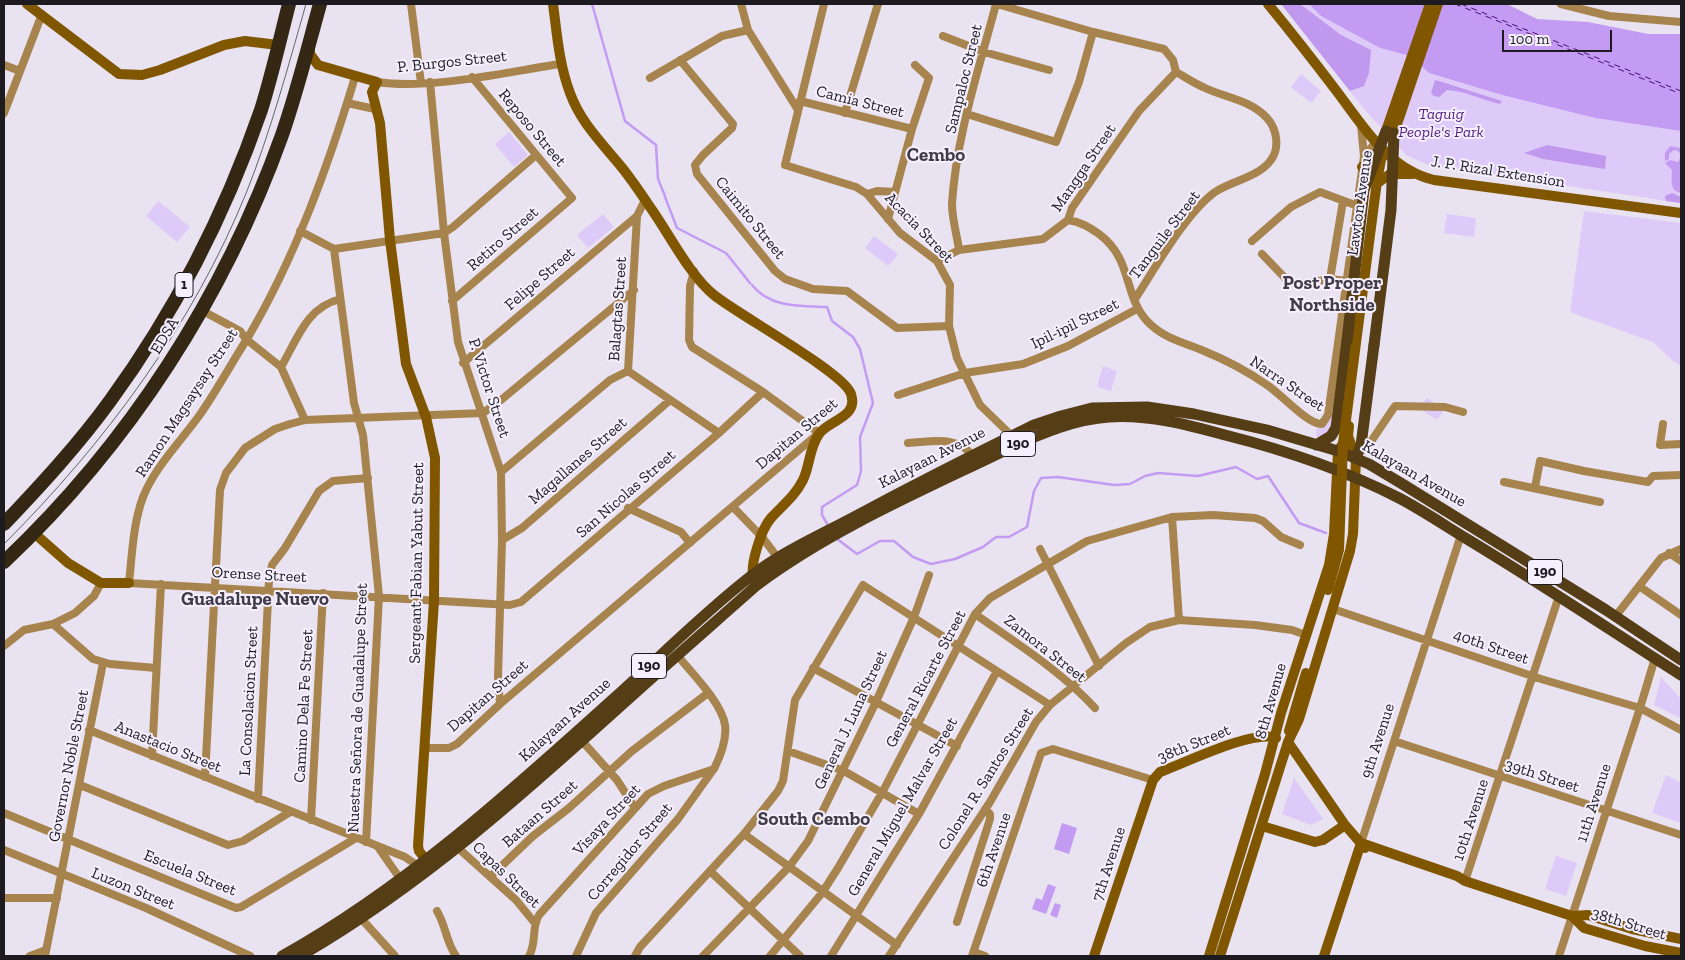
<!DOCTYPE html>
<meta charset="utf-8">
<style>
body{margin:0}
#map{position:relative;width:1685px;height:960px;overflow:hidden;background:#e8e2f1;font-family:"Zilla Slab",serif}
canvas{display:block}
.frame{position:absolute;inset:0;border:5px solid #1d1b20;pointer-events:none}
.scale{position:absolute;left:1502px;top:30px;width:110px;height:22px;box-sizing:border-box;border:2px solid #1d1b20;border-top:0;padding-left:6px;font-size:15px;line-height:18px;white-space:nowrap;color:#1d1b20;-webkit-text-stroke:4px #f5efff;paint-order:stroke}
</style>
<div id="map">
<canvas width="1685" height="960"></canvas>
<div class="frame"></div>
<div class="scale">100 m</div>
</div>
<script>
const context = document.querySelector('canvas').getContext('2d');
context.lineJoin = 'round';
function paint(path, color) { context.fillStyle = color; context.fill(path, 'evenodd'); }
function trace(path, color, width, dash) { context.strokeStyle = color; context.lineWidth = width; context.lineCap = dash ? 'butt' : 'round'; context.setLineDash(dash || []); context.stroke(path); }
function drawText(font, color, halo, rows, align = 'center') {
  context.font = font + ' "Zilla Slab",serif'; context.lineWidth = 4; context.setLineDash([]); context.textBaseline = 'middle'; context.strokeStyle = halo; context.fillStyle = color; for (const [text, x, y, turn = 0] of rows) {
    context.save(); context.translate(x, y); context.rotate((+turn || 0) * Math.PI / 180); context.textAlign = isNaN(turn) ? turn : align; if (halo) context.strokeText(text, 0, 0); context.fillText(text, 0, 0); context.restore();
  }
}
paint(new Path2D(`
 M1281,4H1309L1321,16L1380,48L1410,56L1429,73L1502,95L1595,118L1681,131V203L1428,165L1406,155L1364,109Z
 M1301,74L1321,91L1311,103L1291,87Z
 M509,132L528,155L514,167L495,144Z
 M158,201L190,227L177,242L146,216Z
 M1584,211L1681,223V366L1673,361L1653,342L1570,312Z
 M603,214L614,227L588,248L577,235Z
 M1447,214L1476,218L1474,237L1444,233Z
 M874,236L898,254L888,266L865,248Z
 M1103,366L1117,371L1111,391L1097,387Z
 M1427,398L1444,410L1437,420L1419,408Z
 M1329,416H1334L1333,424L1324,436L1316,437L1317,426Z
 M1661,677L1681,699V718L1654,705Z
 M1666,775L1681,783V823L1652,813Z
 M1294,778L1323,819L1311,825L1282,814Z
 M1556,856L1577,863L1566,896L1545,889Z`), '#decaf9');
paint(new Path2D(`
 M1281,4H1300L1341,35L1371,50L1369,73L1364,86L1350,91Z
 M1435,80L1439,81L1502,101L1500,104C1481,100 1466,91 1447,90L1439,97L1434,96L1431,93Z
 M1547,145L1606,156L1605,169L1543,159L1524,153Z
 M1672,193L1681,197V203L1666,201L1665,196Z`), '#c098ee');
paint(new Path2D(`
 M1309,4H1507L1537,19L1588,22L1648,34H1681V131L1595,118L1502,95L1429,73L1410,56L1380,48L1321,16Z
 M1670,146L1681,148V155L1678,151L1674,150L1669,154V159L1665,161V153Z
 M1681,156V193C1669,191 1672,180 1672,170L1665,163L1670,160L1678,162Z
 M1062,823L1077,828L1069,854L1054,849Z
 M1048,884L1056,887L1046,914L1032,909L1036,898L1042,900Z
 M1055,903L1061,905L1057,918L1050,915Z`), '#c49bf2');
trace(new Path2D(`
 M592,4L625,121L656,145L658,179L665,196
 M665,197L677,228L726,253L750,283
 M752,285C770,308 800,306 827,307L832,321L853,337L860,349L873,403L860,437L861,471L857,485L822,507V515L829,527
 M836,538L857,554L880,541H894L913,557L931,564L955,559L983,547L996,537H1009L1027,527L1034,491L1041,478L1058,477L1114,485L1130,484L1145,476L1158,473L1198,476L1236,467L1257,479L1268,476L1299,523L1326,533`), '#c49bf2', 2.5);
trace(new Path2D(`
 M1455,4L1681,94
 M1461,4L1681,91`), '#4b1076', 1, [6, 5]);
trace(new Path2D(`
 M411,4L421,83
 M741,4L748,30L798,110
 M824,4L785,165L856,187L867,194L900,233L937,261L950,285L949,326L957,358L980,405L1012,436
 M997,4L1093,32L1164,49L1173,60L1176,72
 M1561,4L1609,16L1681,22
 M943,36L984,52L1049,70
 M680,60L733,124L732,128L703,155L695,165L697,174L775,271L785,279L813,289L847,291L897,328L949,326
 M4,65L20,71
 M355,77C328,167 295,258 247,339C231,364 216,392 199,416C180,442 155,467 143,497C133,524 132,555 129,583L510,605L521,602L719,433L763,392
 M650,78L722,36L748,30
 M377,82C430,90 506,72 560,64
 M430,82L444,233L458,342L501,472L502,540L498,678L500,704
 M800,101L912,129
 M347,103L375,109
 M4,113L42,14
 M845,113L878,4
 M967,114L1056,142L1079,82L1093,32
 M1364,156L1376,142
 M867,194L877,191L895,192
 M888,219L912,129L929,78L915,65
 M1068,220C1081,222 1089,227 1099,234C1133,259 1123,295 1147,321C1164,339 1183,342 1204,351C1226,360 1247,371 1267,385C1280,393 1308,425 1322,424L1328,415L1364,156L1361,125
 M300,231L334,249L444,233L453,227L536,155
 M1252,241L1291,207L1320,192L1355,205
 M334,249L354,403L363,435L379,596L366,842
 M959,250C957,235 952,219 952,204C956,137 979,69 996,4
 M1262,254L1285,278L1297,285L1330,279L1347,281
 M937,261L959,250L1043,239L1068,220L1072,208L1139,111L1176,72
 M1330,279L1343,201
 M1135,299C1156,267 1185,214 1215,192C1231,181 1259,177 1271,160C1280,148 1277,129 1267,118C1249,99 1225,98 1203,87C1194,83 1185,77 1176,72
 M452,301L572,198L472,77
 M201,310L240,331L246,339L281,367L305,420
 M463,363L637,216
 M281,367C298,338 306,308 340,299
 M628,371L637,216L645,200
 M628,371L719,433
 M898,395L965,373L1023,364L1068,346L1137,309
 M1663,424L1660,445L1681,444
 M908,443C931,442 956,435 972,455
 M1360,450L1366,449L1395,406L1445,407L1463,412
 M501,472L610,380L628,371
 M1504,482L1600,502
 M1535,487L1540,461L1584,471L1648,482L1653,476L1681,475
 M733,507L762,537L778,558
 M628,508L681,532L690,543
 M1172,517L1179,620
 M502,540L522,528L669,401
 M1040,549L1099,666
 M1669,553L1681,561
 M1639,586L1681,615
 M1333,609L1541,679L1640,708L1681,730
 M975,614C1016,643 1061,671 1095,708
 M1615,617L1661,558L1681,549
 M53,624L93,659L110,664L156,668
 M4,646L24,630L53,624L75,613L94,596L101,583
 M813,668L957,746
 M89,730L405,857L421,868
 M582,741L617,780L635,808
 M1394,741L1681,835
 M426,748H449L457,744L500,704L819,433L763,392L692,347L689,340L690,286L694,271
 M788,751L844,771L919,814
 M152,756L161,584
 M205,777L220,490L226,473L245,448L275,429L290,424L305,420L483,413L501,400L634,290
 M80,785L228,845L243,841L290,812
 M258,799L269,580L272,565L285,548L319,491L333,481L368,478
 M4,813L236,908L241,907L356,838
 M311,820L323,593
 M744,834L897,945
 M1361,843L1461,535
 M378,847L401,880
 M458,848L516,900L534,922
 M4,850L146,908L250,956
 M710,871L800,956
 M490,877L533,836L569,808L632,751L708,693
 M1465,881L1559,596
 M4,898H57
 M437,911C446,926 446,942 456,956
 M358,915L395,956
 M957,922L990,819V814L985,809
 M974,952L985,956
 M30,956L46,950
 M45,956L103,663
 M529,956C537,943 531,928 539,915L648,794L664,786L714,769C720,757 727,739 725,725C722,703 691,672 677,655
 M576,956L596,913L678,819L713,770
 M635,956L640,947L744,834L778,791L783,781L795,700L863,585L1050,705
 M703,956L789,867L808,841L875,704L914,617L929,575
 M770,956L822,893L838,868L883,791L975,614L990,598L1087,541L1172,517L1213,515L1255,518L1263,521L1281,537L1300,545
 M831,956L919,814L997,671
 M889,956L990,802L1036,722L1050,705L1126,643L1150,627L1179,620L1255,625L1292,630L1306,635
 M972,956L1041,753L1053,749L1153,780
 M1559,956L1640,708L1655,658`), '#a7844d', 8);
trace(new Path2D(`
 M27,4L119,74L142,75L160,70L224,45L245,41L278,45
 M553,4C557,34 559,64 570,93C580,121 600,141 619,164C630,177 640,192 650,207C668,232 690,276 714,295C737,314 845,373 851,394C859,418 828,420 819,434C809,448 810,466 803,480C795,496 783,505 771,518C762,528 747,570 755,581
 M1268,4C1291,32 1313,60 1335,89C1362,124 1387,169 1434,180L1681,213
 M310,47V54L318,65L377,82L372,92L380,123L390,240L406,364L426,417L435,458L434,601L418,846L419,851L430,865
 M1386,131L1430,4
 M1394,133L1438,4
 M1362,167L1372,165L1379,167
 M1379,182L1390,174H1413
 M34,533L68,563L101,583H129
 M1289,731L1306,673
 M1288,742L1345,825L1365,848
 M1262,826L1315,842L1323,840L1345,825
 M1361,843L1457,876L1465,881L1572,916L1588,915L1632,929L1681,939
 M1572,916L1584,928L1645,946L1681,953
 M1094,956L1153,780L1160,772C1185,763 1254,729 1276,738
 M1209,956L1265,774L1281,713L1329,565L1334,534L1338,451L1342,445
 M1220,956L1288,742L1299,719L1350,551L1353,534L1356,458L1348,436L1349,426
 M1324,956L1361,843`), '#805700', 10);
trace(new Path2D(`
 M1316,445L1331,436L1336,428L1347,341
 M1356,458L1361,445L1374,345
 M282,956C404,888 509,793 612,700C658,659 702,614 751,576C782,552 818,536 852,518C912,486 973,455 1034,425L1061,416L1092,408L1147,407L1194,414L1267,430L1338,451L1369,464L1404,485L1606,610L1681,660
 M300,956C421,886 521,796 624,703C668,663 713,624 757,585C835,527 926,489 1012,447C1042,433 1076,419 1109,417C1147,414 1189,425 1225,435C1285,450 1344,470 1399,498C1422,510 1444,525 1467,539C1540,583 1610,630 1681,675`), '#553d16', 11);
trace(new Path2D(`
 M4,524C41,485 78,445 110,401C175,312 225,214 261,110C272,75 280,39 289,4
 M4,562C129,444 224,297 282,135C297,92 308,47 320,4`), '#342714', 14);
trace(new Path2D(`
 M4,544C105,443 193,325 247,191C271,130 288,67 306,4`), '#66636c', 1);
trace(new Path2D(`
 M1328,590L1339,550L1343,443L1377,181L1383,149`), '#805700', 10);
trace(new Path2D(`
 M1347,341L1364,190L1386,131
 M1374,345L1391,210L1394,133`), '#553d16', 11);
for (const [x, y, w] of [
 [184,285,18],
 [1018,444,35],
 [1545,572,35],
 [649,666,35]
]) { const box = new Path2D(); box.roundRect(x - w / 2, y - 12.5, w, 25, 4); context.fillStyle = '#f5efff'; context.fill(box); trace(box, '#1d1b20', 1); }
drawText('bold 15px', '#1d1b20', null, [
 ["1",184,285],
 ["190",1018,444],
 ["190",1545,572],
 ["190",649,666]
]);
drawText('16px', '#1d1b20', '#f5efff', [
 ["P. Burgos Street",452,62,-6],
 ["Sampaloc Street",964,79,-76],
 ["Camia Street",860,102,14],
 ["Reposo Street",532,128,50],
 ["Mangga Street",1084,168,-56],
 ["J. P. Rizal Extension",1498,172,9],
 ["Lawton Avenue",1360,203,-82],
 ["Caimito Street",750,218,51],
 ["Acacia Street",919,228,46],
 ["Tanguile Street",1165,235,-53],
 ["Retiro Street",503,239,-41],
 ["Felipe Street",540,279,-41],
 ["Balagtas Street",618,309,-86],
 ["Ipil-ipil Street",1075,324,-26],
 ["EDSA",165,336,-59],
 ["Narra Street",1287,384,34],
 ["P. Victor Street",489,388,72],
 ["Ramon Magsaysay Street",187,403,-57],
 ["Dapitan Street",797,434,-40],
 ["Kalayaan Avenue",932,458,-27],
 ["Magallanes Street",578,461,-41],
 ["Kalayaan Avenue",1414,474,30],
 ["San Nicolas Street",626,494,-41],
 ["Sergeant Fabian Yabut Street",417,563,-89],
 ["Orense Street",259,575,3],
 ["40th Street",1491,647,19],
 ["Zamora Street",1045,649,38],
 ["General Ricarte Street",926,679,-62],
 ["Dapitan Street",488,696,-41],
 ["La Consolacion Street",249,701,-87],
 ["8th Avenue",1271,701,-74],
 ["Camino Dela Fe Street",304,706,-87],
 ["Nuestra Señora de Guadalupe Street",358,708,-88],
 ["Kalayaan Avenue",565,720,-42],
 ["General J. Luna Street",851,720,-65],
 ["9th Avenue",1378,741,-72],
 ["38th Street",1194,744,-22],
 ["Anastacio Street",168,747,22],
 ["Governor Noble Street",69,766,-79],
 ["39th Street",1542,776,18],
 ["Colonel R. Santos Street",986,779,-58],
 ["11th Avenue",1594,803,-72],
 ["General Miguel Malvar Street",903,807,-60],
 ["Bataan Street",540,814,-41],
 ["Visaya Street",607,820,-47],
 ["10th Avenue",1471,820,-72],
 ["6th Avenue",994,850,-71],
 ["Corregidor Street",630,852,-50],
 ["7th Avenue",1109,864,-72],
 ["Escuela Street",190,873,22],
 ["Capas Street",506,875,44],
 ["Luzon Street",133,889,22],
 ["38th Street",1629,924,17]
]);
drawText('italic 16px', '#541d81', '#f5efff', [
 ["Taguig",1441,114],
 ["People's Park",1441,132]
]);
drawText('bold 19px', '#413c48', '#f5efff', [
 ["Cembo",936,156],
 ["Post Proper",1332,284],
 ["Northside",1332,306],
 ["Guadalupe Nuevo",255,600],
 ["South Cembo",814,820]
]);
</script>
